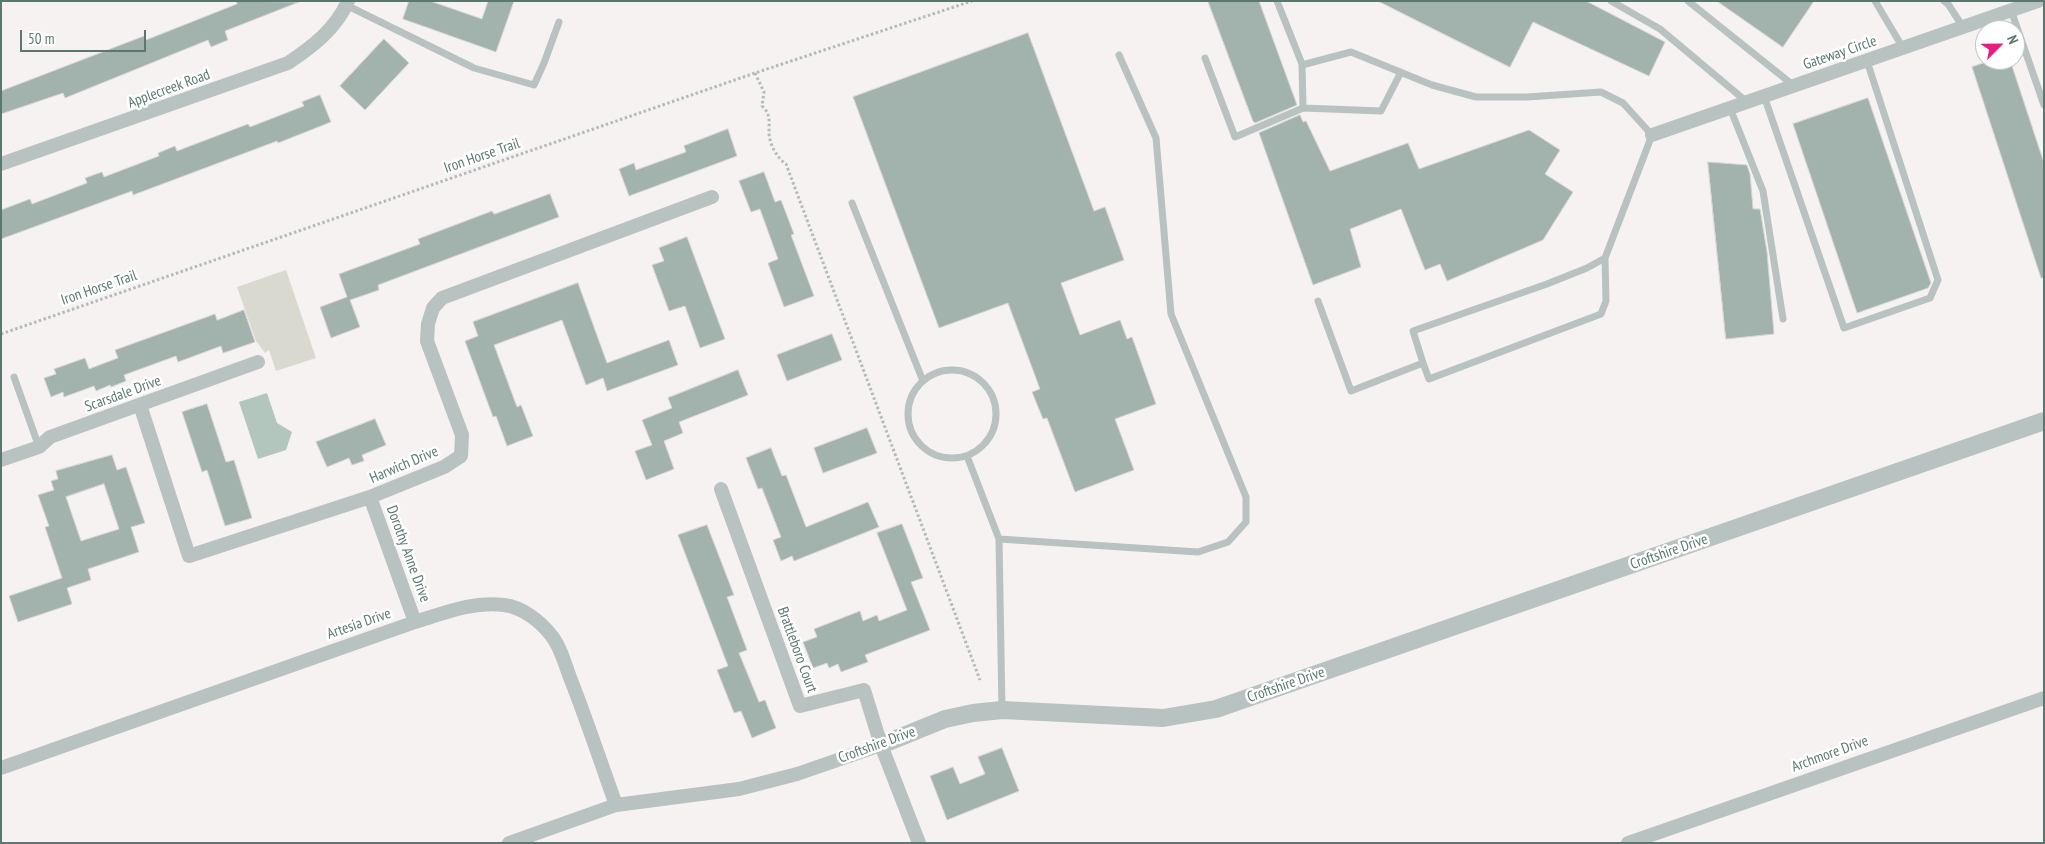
<!DOCTYPE html>
<style>
body{margin:0}
#map{position:relative;width:2045px;height:844px;overflow:hidden;background:#f5f2f1;font-family:"PT Sans Narrow",sans-serif}
canvas{display:block}
.frame{position:absolute;inset:0;border:2px solid #5b7870;pointer-events:none}
.north{position:absolute;left:1975px;top:20px;width:50px;height:50px;box-sizing:border-box;background:#fff;border:1px solid #bdc9c6;border-radius:50%;rotate:67deg;font-size:14px;font-weight:700;line-height:20px;text-align:center;color:#5b7870}
.north::after{content:'';display:block;margin:auto;width:18px;height:22px;background:#ea1c80;clip-path:polygon(50% 0,100% 100%,50% 72%,0 100%)}
.scale{position:absolute;left:20px;top:30px;width:126px;height:22px;box-sizing:border-box;border:2px solid #5b7870;border-top:0;padding-left:6px;font-size:15px;line-height:18px;white-space:nowrap;color:#5b7870;-webkit-text-stroke:4px #fff;paint-order:stroke}
</style>
<div id="map">
<canvas width="2045" height="844"></canvas>
<div class="frame"></div>
<div class="north">N</div>
<div class="scale">50 m</div>
</div>
<script>
const context = document.querySelector('canvas').getContext('2d');
context.lineJoin = 'round';
function paint(path, color) { context.fillStyle = color; context.fill(path, 'evenodd'); }
function trace(path, color, width, dash) { context.strokeStyle = color; context.lineWidth = width; context.lineCap = dash ? 'butt' : 'round'; context.setLineDash(dash || []); context.stroke(path); }
function drawText(font, color, halo, rows, align = 'center') {
  context.font = font + ' "PT Sans Narrow",sans-serif'; context.lineWidth = 5; context.setLineDash([]); context.textBaseline = 'middle'; context.strokeStyle = halo; context.fillStyle = color; for (const [text, x, y, turn = 0] of rows) {
    context.save(); context.translate(x, y); context.rotate((+turn || 0) * Math.PI / 180); context.textAlign = isNaN(turn) ? turn : align; if (halo) context.strokeText(text, 0, 0); context.fillText(text, 0, 0); context.restore();
  }
}
paint(new Path2D(`
 M286,270L316,358L276,371L269,350L265,353L256,341L237,287Z`), '#dad9d0');
paint(new Path2D(`
 M267,393L277,423L292,432L286,450L258,459L239,402Z`), '#b2c6bd');
const building = new Path2D(`
 M236,1L299,2L225,31L228,40L211,47L208,40L65,98L63,93L1,114V91L144,36L146,40L237,4Z
 M409,1H430L482,19L488,1H514L496,52L403,19Z
 M1208,1H1259L1297,105L1255,123L1253,121Z
 M1378,1H1586L1665,42L1649,76L1533,22L1510,67Z
 M1717,1H1814L1783,47Z
 M1028,33L1094,211L1105,207L1124,260L1061,283L1080,335L1120,320L1127,339L1132,337L1156,404L1115,419L1134,470L1075,492L1047,418L1043,419L1032,392L1040,389L1008,303L939,328L853,97Z
 M384,39L409,63L365,110L340,86Z
 M1993,60H2010L2044,163V278H2041L1972,67Z
 M320,95L331,122L278,143L277,141L133,195L132,191L1,239V210L30,199L32,204L87,183L85,178L102,172L104,177L159,156L158,153L175,146L177,151L248,124L250,127L304,106L302,102Z
 M1868,98L1931,283L1928,288L1857,313L1793,124Z
 M1300,115L1303,122L1306,121L1330,171L1408,143L1419,169L1529,130L1560,150L1545,174L1573,192L1543,240L1447,281L1440,264L1425,270L1401,209L1350,229L1361,267L1313,285L1259,133Z
 M728,129L737,156L629,196L619,169L634,163L636,170L686,152L684,146Z
 M1708,162L1747,165L1750,174L1753,209H1760L1767,252L1774,334L1726,339Z
 M764,172L775,202L781,200L794,234L791,235L814,296L784,307L768,263L778,259L760,209L751,212L739,181Z
 M550,194L559,217L378,285L379,290L350,300L360,327L331,338L320,307L347,297L339,274L420,244L418,239L492,211L494,214Z
 M687,237L725,339L700,348L685,306L669,311L652,265L664,261L659,248Z
 M578,283L607,363L669,340L678,365L607,391L603,378L586,385L562,320L494,345L517,407L521,405L533,436L507,446L496,416L493,417L465,341L478,336L473,322Z
 M244,310L255,342L223,353L221,346L178,362L176,356L124,375L126,381L111,387L110,385L96,391L94,386L64,397L63,392L51,397L44,378L56,374L54,369L85,358L89,369L118,358L115,350L215,314L217,320Z
 M832,334L842,360L787,381L777,355Z
 M738,370L748,395L679,422L683,433L664,441L674,469L646,480L635,451L652,445L642,420L672,408L668,398Z
 M207,404L226,462L234,460L252,518L225,526L207,470L202,472L182,412Z
 M375,419L386,445L362,455L364,461L352,465L349,458L327,467L316,442Z
 M867,428L877,453L823,473L814,448Z
 M771,448L782,476L786,475L806,527L868,502L879,527L794,561L792,556L781,561L773,540L781,537L762,488L758,489L746,458Z
 M112,455L117,470L126,467L145,523L131,527L139,552L88,569L91,580L67,588L72,604L18,622L9,596L62,578L45,527L49,526L38,495L54,490L51,481L58,479L56,471ZM104,484L119,529L81,541L66,497Z
 M902,524L923,578L911,582L930,630L865,655L868,662L841,672L838,664L829,668L827,663L813,668L803,642L817,637L814,629L860,611L863,621L877,615L879,621L907,610L877,533Z
 M707,525L734,595L727,597L747,650L739,653L759,702L765,700L776,728L752,738L741,711L734,713L717,670L728,666L678,535Z
 M1002,748L1019,791L947,820L930,776L953,767L960,784L985,774L978,757Z`);
paint(building, '#a2b2ad');
trace(building, '#d6d5d4', 1);
trace(new Path2D(`
 M755,73L764,92L762,106C771,114 769,122 769,132C769,144 777,158 786,164L980,680
 M1,334L755,73L972,1`), '#b3bbb9', 3, [2.5, 2.5]);
trace(new Path2D(`
 M1277,1L1302,64
 M1611,1L1660,29L1747,102
 M1688,1L1793,85
 M1875,1L1903,48
 M1944,1L1948,4L1963,27
 M346,5L474,68L534,85L544,63L559,22
 M2011,10L2044,105
 M1205,58L1235,137L1303,108L1302,65L1351,52L1432,85L1476,97H1527L1601,92L1623,103L1652,135L1605,258L1606,301L1601,314L1429,379L1423,363
 M1764,96L1844,328L1930,298L1938,280L1867,61
 M1303,108L1381,111L1401,72
 M1730,108L1763,191L1783,319
 M852,203L923,381
 M1318,301L1351,391L1423,363L1413,331L1547,284L1587,268L1605,258
 M908 414a44 44 0 1 1 88 0a44 44 0 1 1-88 0Z
 M14,377L39,447
 M967,456L999,539L1002,710
 M999,539L1198,552L1228,542L1246,522V497L1171,314L1156,138L1119,55`), '#b8c2c0', 7);
trace(new Path2D(`
 M1652,135L2038,1
 M1,164L288,63C312,47 336,29 348,1
 M140,405L189,556L370,497L444,467L461,456L462,435L427,341L428,324L433,308L442,298L712,197
 M1,460L39,447L50,437L258,362
 M721,489L800,706L864,690L881,745L919,843
 M370,497L415,622
 M1,768L415,622C444,613 473,601 504,605C522,607 540,621 551,635C561,647 565,665 571,680C587,721 601,763 616,805
 M509,843L616,805L739,789L797,774L881,745
 M1628,843L2044,698`), '#b8c2c0', 14);
trace(new Path2D(`
 M881,745L945,719L973,713L1002,710L1163,718L1216,709L2044,421`), '#b8c2c0', 18);
drawText('15px', '#5b7870', '#fff', [
 ["Gateway Circle",1840,53,-19],
 ["Applecreek Road",169,89,-20],
 ["Iron Horse Trail",482,156,-19],
 ["Iron Horse Trail",99,288,-19],
 ["Scarsdale Drive",123,394,-20],
 ["Harwich Drive",404,465,-23],
 ["Croftshire Drive",1669,552,-19],
 ["Dorothy Anne Drive",408,554,70],
 ["Artesia Drive",359,624,-19],
 ["Brattleboro Court",797,650,70],
 ["Croftshire Drive",1286,685,-19],
 ["Croftshire Drive",877,745,-20],
 ["Archmore Drive",1830,754,-20]
]);
</script>
